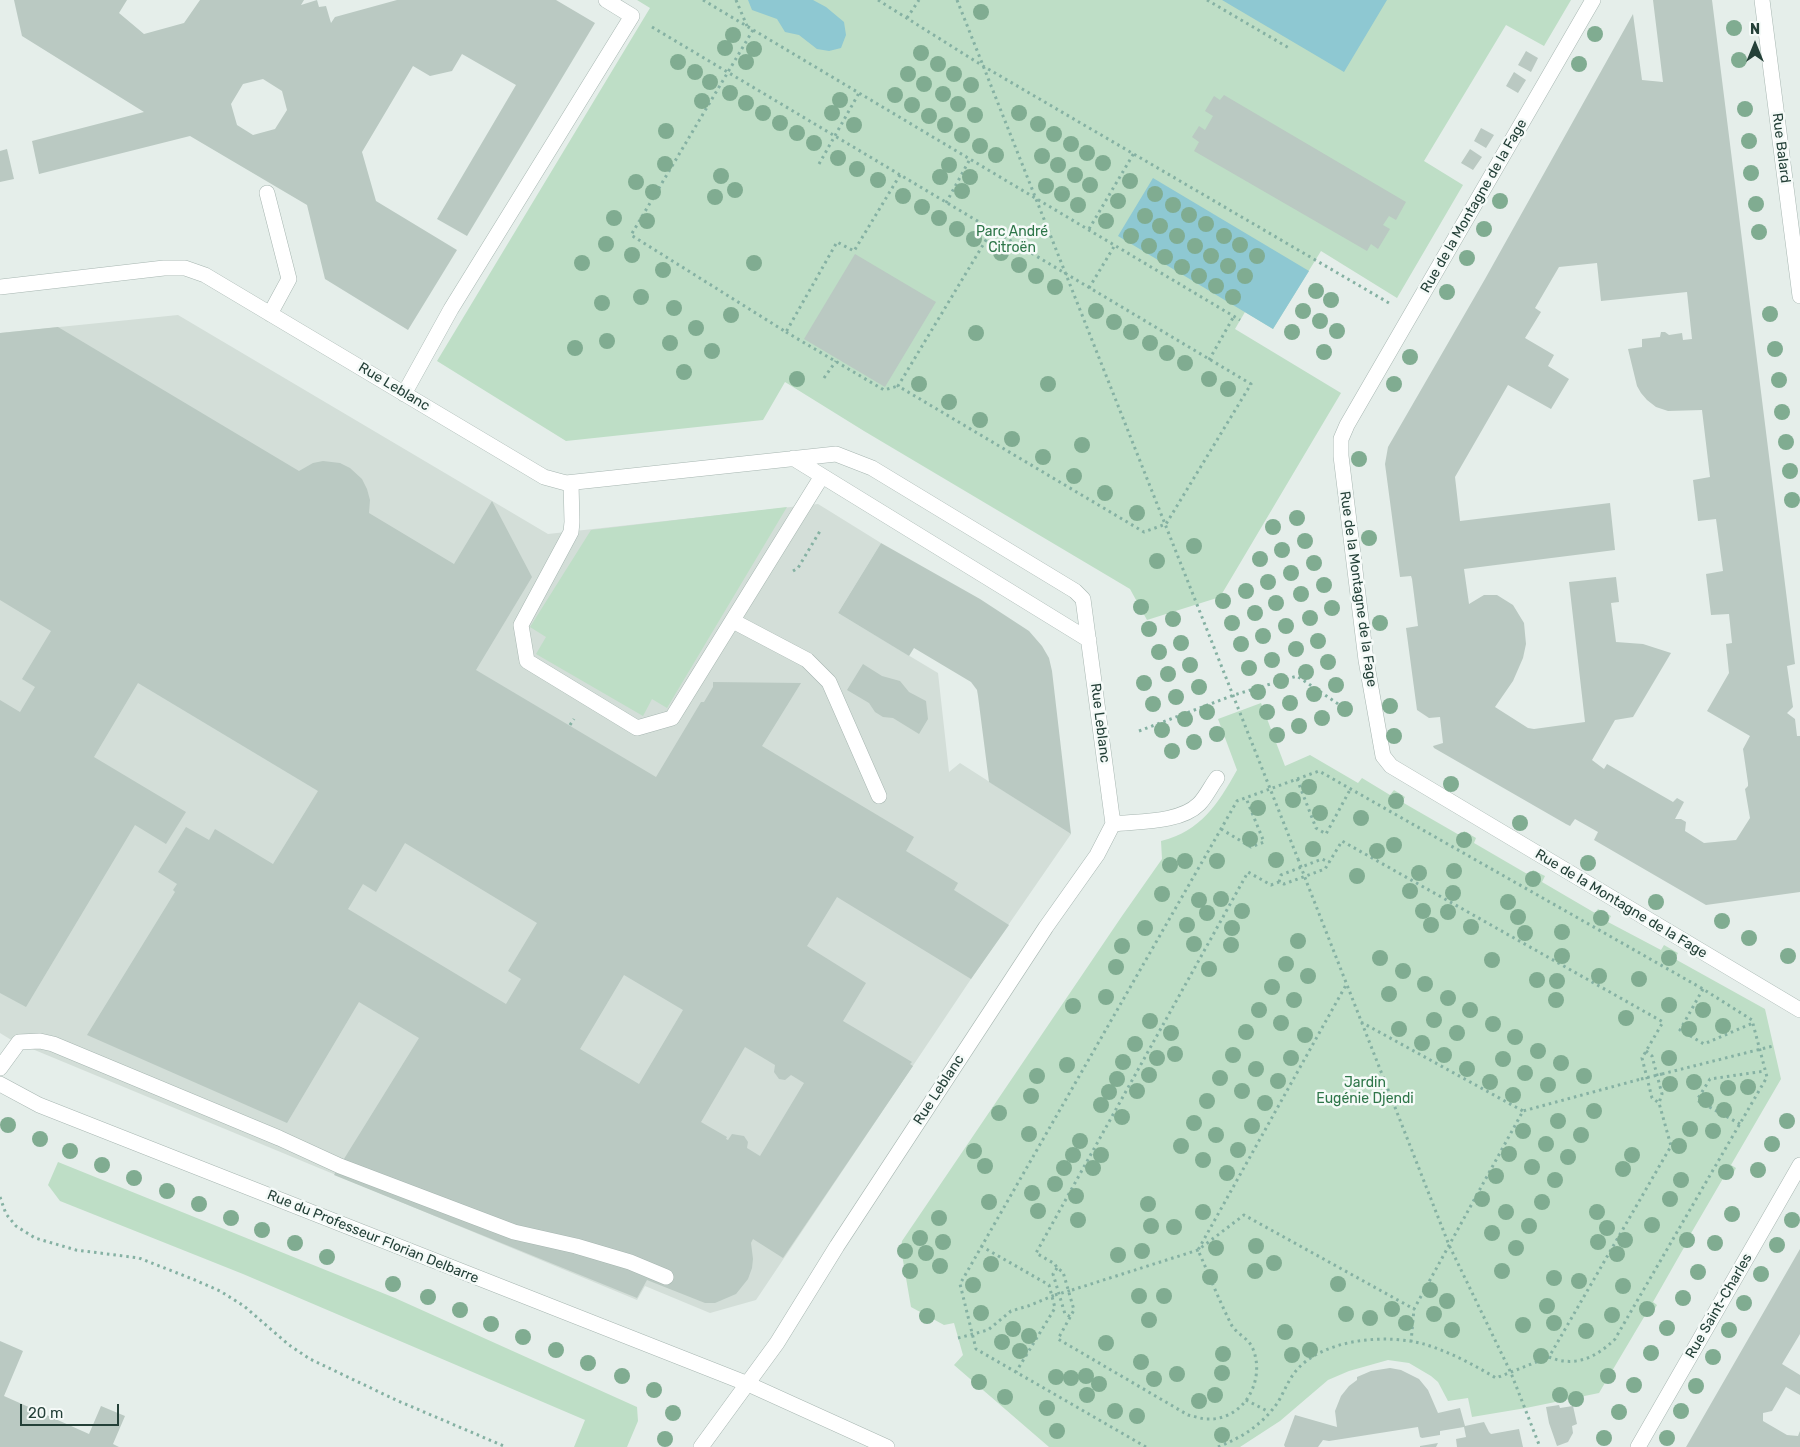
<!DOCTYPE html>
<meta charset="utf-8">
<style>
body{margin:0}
#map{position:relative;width:1800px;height:1447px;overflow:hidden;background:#e5eeea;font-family:Rubik,sans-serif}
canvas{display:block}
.north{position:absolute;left:1730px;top:20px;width:50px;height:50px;-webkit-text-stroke:4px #f5faf8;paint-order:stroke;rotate:0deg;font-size:14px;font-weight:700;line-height:20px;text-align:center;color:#244038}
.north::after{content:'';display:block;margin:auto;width:18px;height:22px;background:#244038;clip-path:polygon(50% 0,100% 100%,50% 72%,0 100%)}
.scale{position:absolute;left:20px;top:1404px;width:99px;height:22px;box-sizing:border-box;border:2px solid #244038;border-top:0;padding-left:6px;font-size:15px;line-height:18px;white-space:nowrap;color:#244038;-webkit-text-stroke:4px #f5faf8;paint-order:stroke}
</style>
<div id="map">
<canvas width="1800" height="1447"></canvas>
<div class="north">N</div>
<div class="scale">20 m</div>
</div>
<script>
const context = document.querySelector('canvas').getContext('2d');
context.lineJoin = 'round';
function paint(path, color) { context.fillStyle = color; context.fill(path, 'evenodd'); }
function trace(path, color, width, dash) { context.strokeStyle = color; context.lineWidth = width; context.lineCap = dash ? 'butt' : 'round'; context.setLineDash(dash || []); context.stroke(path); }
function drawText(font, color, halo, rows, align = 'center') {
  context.font = font + ' Rubik,sans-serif'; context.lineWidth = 5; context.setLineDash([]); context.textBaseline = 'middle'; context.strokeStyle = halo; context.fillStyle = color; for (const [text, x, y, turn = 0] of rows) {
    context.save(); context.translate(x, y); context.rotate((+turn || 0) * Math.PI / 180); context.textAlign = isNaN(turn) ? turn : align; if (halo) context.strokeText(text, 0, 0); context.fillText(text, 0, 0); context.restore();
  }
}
paint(new Path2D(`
 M178,315L548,534L818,504L831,512L881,543L838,613L938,673L949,772L960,763L1071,834L971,979L756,1300L710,1313L645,1286L637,1300L13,1041L0,1033V333Z`), '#d3ded8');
paint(new Path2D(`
 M637,0H1571L1544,46L1506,25L1424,161L1463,185L1397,298L1321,251L1273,329L1245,312L1235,329L1341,393L1220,597L1147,620L1130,589L864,431L785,382L763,420L566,441L437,361L650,8Z
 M787,507L667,708L652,699L643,716L536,654L546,637L530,627L591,530Z
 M1261,703L1285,766L1310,755L1358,783L1362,778L1390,795L1394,790L1405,797L1402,802L1461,836L1464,831L1476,838L1474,843L1529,875L1533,870L1545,876L1542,882L1595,913L1598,909L1611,916L1608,922L1661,950L1664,945L1678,953L1675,959L1765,1009L1781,1079L1731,1165L1736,1168L1731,1178L1725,1175L1690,1235L1695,1238L1691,1247L1686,1244L1653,1302L1657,1305L1652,1314L1647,1312L1599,1393L1526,1408L1472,1417L1468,1398L1448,1401L1438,1382L1431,1376L1409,1363L1388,1360L1349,1371L1328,1380L1280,1421L1240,1447H1049L954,1365L963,1355L954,1323L944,1325L911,1307L901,1249L902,1241L1122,916L1162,859L1161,841C1201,831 1218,804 1237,770L1218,719Z
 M58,1162L395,1298L637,1407L638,1421L627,1447H574L585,1420L243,1274L60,1201L48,1185Z`), '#bedec6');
paint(new Path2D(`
 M748,0H813L826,7L844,22L846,35L841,48L829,51L817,49L799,35L785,32L777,19L752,10Z
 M1222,0H1387L1344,72Z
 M1153,178L1309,271L1273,329L1118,236Z`), '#8ec8d2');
paint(new Path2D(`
 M14,0H127L119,13L144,34L184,23L200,0H304L301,5L317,0L319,7L326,6L331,23L335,17L397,0H556L595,23L467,236L437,219L516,85L462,54L452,71L430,76L413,66L362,152L376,201L457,250L408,330L325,279L307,205L190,136L39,174L32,141L144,112L22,36ZM263,79L282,91L287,110L275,129L253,135L237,125L231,104L243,84Z
 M1653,0H1712L1795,664L1787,666L1793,707L1787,713L1795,719L1797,736H1800V892L1706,905L1594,840L1598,832L1575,819L1570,826L1566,824L1434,748L1433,746L1443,743L1440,717L1429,718L1417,710L1406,628L1418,626L1412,579L1411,576L1400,577L1385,464L1388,447L1485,279L1633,14L1642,80L1663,82ZM1597,263L1601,301L1687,292L1692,339L1683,340L1682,333L1669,335L1665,332H1661L1660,337L1642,339V347L1628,349L1637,386L1641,393L1647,400L1656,407L1668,411L1702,410L1710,477L1693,480L1698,521L1716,519L1723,571L1706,574L1711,615L1729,614L1732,643L1726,644L1729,673L1707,711L1750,736L1743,749L1748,783V786L1745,789L1750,818L1736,840L1704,843L1685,831L1686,822L1681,819H1675L1684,802L1677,798L1673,802L1607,764L1604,769L1592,760L1615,720L1633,717L1671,653L1643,644L1616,642L1611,603L1619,602L1616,577L1569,582L1585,722L1534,729L1528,728L1495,707L1513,681L1523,658L1526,644L1524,623L1513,605L1497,595H1484L1469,604L1464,569L1615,550L1610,503L1460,521L1455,477L1508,385L1551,409L1569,379L1548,366L1554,355L1525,338L1541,312L1535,308L1559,267Z
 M1526,51L1538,58L1531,72L1518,65Z
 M1514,72L1526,80L1518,93L1506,86Z
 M1224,95L1406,202L1396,220L1389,216L1383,225L1390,229L1378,249L1371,244L1367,251L1194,151L1199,142L1192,137L1199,126L1205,130L1213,116L1205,111L1214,96L1220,100Z
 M1481,128L1494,135L1486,148L1474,141Z
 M7,149L14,179L0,182V151Z
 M1470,149L1482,157L1473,170L1461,163Z
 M855,254L936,302L885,387L804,339Z
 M58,327L299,471L313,463L323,461L340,463L350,468L362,479L367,489L370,500L369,513L454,564L492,501L532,577L476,670L656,777L701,702H704L713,687V682L801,683L762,746L914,837L906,851L958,883L954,890L1009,925L971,979L837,897L807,946L866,983L843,1021L912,1062L910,1064L913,1066L783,1258L753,1239L751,1243L753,1259L752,1268L748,1279L736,1294L715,1303H705L647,1280L637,1298L334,1175L419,1038L359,1002L287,1123L87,1035L175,892L173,890L177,884L158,872L186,827L209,840L215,829L273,864L318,791L138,683L94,757L186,812L166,844L135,825L26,1007L0,993V700L20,712L35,687L22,679L51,631L0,600V333ZM405,843L537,923L508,971L521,979L506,1004L348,909L363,884L376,892ZM624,975L683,1010L639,1084L580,1049ZM745,1047L775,1065L774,1072L779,1079L785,1080L791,1075L804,1083L760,1156L747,1148L748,1142L744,1136L732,1134L728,1140L726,1139L727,1137L701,1122Z
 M881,543L980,599L1029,631L1042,646L1049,658L1052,671L1071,834L989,782L978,696L977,690L971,682L914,648L909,656L838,613Z
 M863,664L882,676L900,681L909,692L926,701L928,719L919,734L893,718L883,717L875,712L869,703L847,690Z
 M1800,1249V1334L1782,1364L1800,1375V1395L1786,1387L1772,1411L1763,1413V1421L1787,1435L1798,1436L1800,1431V1447H1686Z
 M0,1341L23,1351L4,1396L89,1434L101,1406L125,1416L113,1444L119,1447H0Z
 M1390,1368L1401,1370L1419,1379L1428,1390L1438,1413L1460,1408L1465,1426L1484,1422L1489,1432L1491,1434L1519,1429L1523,1447H1457L1456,1439L1466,1437L1464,1427L1440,1431V1435L1422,1438L1420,1437L1418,1427L1329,1441L1323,1440L1318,1447H1285L1284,1445L1295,1415L1337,1427L1335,1411L1341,1396L1349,1386L1357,1380V1377L1371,1371Z
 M1559,1405L1560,1408L1573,1406L1577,1424L1572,1426L1573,1433L1568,1442L1557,1446L1549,1423L1546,1407Z
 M1438,1443L1436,1447H1420V1446Z`), '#bac9c2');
const minor = new Path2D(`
 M1593,0L1347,425L1341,439V456L1366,660L1383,756L1391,766L1800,1010
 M1762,0L1800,296
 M267,193L289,279L270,314
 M0,287L164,268H185L205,275L544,477L566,483L836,454L872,468L1075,591L1083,599L1113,824L1097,855L1046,927L837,1246L777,1343L701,1447
 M404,394L451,309L632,16L606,0
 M793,458L1089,640
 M571,483L572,522L571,532L521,625L527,661L637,728L672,718L822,476
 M733,621L807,660L829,682L879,796
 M1113,824C1138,821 1180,823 1199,804C1206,797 1211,786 1217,778
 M0,1068L19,1042L40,1041L53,1044L279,1138L340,1166L514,1232L576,1246L630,1262L666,1277
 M0,1084L39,1105L748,1384L887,1447
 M1638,1447L1800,1165`);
trace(minor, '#a7b6b1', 16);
trace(new Path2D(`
 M703,0L1240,320
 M736,0L747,26
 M878,0L983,66L1389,303
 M957,0L1298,859
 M1207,0L1289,48
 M907,18L919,0
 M652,27L1251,384L1166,524L1144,532L898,386L992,230
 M753,30L631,235L786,332L837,242L854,251L900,175
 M819,164L859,93
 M946,203L970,159
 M1089,229L1134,153
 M1089,288L1115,245
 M786,332L884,390L898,386
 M1209,360L1234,316
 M824,378L836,361
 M793,571L798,568L820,531
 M570,725L574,719
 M1139,731L1234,695L1297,676L1350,712
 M1297,779L1316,828L1326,834L1351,788
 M1221,829L1251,847L1264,842L1246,798
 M1279,882L1281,875L1322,859L1329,862
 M1307,883L1449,1245L1511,1373L1540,1447
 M1703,989L1680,1030L1704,1044L1753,1023
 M1361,1022L1523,1111
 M1646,1051L1652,1056L1662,1094L1659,1103
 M1662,1074L1773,1046
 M1740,1124L1697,1100L1710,1079L1765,1071
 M0,1197L6,1214L16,1226L35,1238L76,1250L139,1258L195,1280L220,1291L244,1306L289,1345L310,1359L396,1400L506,1447
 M981,1246L1049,1285L1055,1308L1016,1372
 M1057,1268L1053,1274L1065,1314L1071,1317
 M1072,1290L1198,1250L1244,1215L1414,1309L1523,1111L1641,1079
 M958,1338L988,1330L1011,1311L1028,1306L1055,1295
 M1411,1342L1414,1309
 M1246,1400L1269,1412
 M1146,1447L976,1349L960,1284L1237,801L1319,771L1703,989L1752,1020L1767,1077L1615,1339C1597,1357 1575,1368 1549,1357
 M1218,1447C1243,1437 1263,1424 1278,1402C1284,1392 1288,1381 1295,1372C1322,1338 1389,1333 1427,1345C1452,1353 1474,1365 1496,1378L1549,1357L1671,1146L1659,1103L1652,1098L1642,1058L1663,1022L1342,841L1325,869L1284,884L1279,882L1271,885L1248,872L1036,1253L1055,1264L1057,1268L1063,1272L1074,1310L1058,1339L1188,1415C1194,1416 1201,1419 1207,1419C1243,1421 1266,1381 1253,1349C1249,1338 1236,1334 1231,1324C1219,1300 1209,1275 1198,1250L1346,985`), '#85b1a3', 3, [2.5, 4]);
trace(minor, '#fff', 15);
trace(new Path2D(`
 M1298,859L1307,883
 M1641,1079L1662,1074
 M1055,1295L1072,1290`), '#85b1a3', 3, [2.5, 4]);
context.fillStyle = '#80ac91';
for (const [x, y] of [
 [981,12],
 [1734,28],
 [1595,34],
 [733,35],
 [725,48],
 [754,49],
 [921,53],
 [1739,60],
 [678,62],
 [746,62],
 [938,64],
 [1579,64],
 [695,72],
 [908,74],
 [954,74],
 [710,82],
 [924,84],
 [971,85],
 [730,93],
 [943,94],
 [895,95],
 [840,100],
 [702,101],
 [746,103],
 [958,104],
 [912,105],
 [1745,109],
 [763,113],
 [832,113],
 [1019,113],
 [975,115],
 [929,116],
 [780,123],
 [1038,124],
 [854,125],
 [945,125],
 [666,131],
 [797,133],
 [1054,134],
 [962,135],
 [1749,141],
 [814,143],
 [1071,144],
 [980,146],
 [1087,153],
 [996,155],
 [1042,156],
 [838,158],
 [1103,163],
 [665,164],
 [949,165],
 [1058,165],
 [857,169],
 [1751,173],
 [1075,175],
 [721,176],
 [940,177],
 [970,177],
 [878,180],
 [1130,181],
 [636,182],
 [1090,185],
 [1046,186],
 [735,190],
 [962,191],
 [653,192],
 [1062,194],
 [1155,194],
 [903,196],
 [715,197],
 [1118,201],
 [1500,201],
 [1756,204],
 [1078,205],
 [1173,205],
 [922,207],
 [1189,215],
 [1145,216],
 [614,218],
 [939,218],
 [647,221],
 [1106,221],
 [1206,224],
 [1160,226],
 [957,229],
 [1484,229],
 [1759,232],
 [1131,236],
 [1177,236],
 [1224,236],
 [974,239],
 [606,244],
 [1240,245],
 [1149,246],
 [1195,246],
 [1001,253],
 [632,255],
 [1211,256],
 [1257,256],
 [1165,257],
 [1467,258],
 [582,263],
 [754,263],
 [1019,265],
 [1228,266],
 [1182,267],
 [663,270],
 [1036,276],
 [1199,276],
 [1245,276],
 [1216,286],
 [1055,287],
 [1316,291],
 [1447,292],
 [641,297],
 [1233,297],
 [1331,300],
 [602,303],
 [674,308],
 [1096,311],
 [1303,311],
 [1770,314],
 [731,315],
 [1320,321],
 [1114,322],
 [696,328],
 [1337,331],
 [1131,332],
 [1292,332],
 [976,333],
 [607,341],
 [670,343],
 [1150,343],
 [575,348],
 [1775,349],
 [712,351],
 [1324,352],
 [1167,353],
 [1410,357],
 [1185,363],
 [684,372],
 [797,379],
 [1209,379],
 [1779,380],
 [919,384],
 [1048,384],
 [1394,384],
 [1228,389],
 [949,402],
 [1782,412],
 [980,420],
 [1012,439],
 [1786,442],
 [1082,445],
 [1043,457],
 [1359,459],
 [1790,471],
 [1074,476],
 [1105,493],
 [1792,500],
 [1137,513],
 [1297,518],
 [1273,527],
 [1369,538],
 [1305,541],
 [1194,546],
 [1282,550],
 [1260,559],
 [1157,561],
 [1314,563],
 [1291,573],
 [1268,582],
 [1324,585],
 [1246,591],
 [1301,594],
 [1223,601],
 [1276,603],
 [1141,607],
 [1332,608],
 [1255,613],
 [1310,618],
 [1173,619],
 [1232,623],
 [1380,623],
 [1286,626],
 [1149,629],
 [1263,636],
 [1318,641],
 [1181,643],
 [1241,644],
 [1296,649],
 [1159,652],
 [1272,660],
 [1328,662],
 [1190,665],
 [1249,668],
 [1306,672],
 [1168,674],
 [1281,681],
 [1144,683],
 [1336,685],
 [1199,687],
 [1258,692],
 [1314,694],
 [1176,697],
 [1290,703],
 [1153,704],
 [1390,706],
 [1345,709],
 [1207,712],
 [1267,712],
 [1322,718],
 [1185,719],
 [1299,726],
 [1162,730],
 [1217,734],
 [1277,735],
 [1394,736],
 [1194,742],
 [1172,751],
 [1451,784],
 [1309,787],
 [1293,800],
 [1396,801],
 [1258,808],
 [1320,813],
 [1361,818],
 [1520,823],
 [1250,839],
 [1464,840],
 [1394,845],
 [1313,849],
 [1377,851],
 [1276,860],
 [1185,861],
 [1217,861],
 [1588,863],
 [1170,865],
 [1454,871],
 [1419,873],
 [1357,876],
 [1533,879],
 [1410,891],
 [1453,893],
 [1162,894],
 [1221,899],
 [1199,900],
 [1508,902],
 [1656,902],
 [1242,911],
 [1423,911],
 [1448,912],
 [1207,913],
 [1518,917],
 [1601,918],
 [1722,921],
 [1187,925],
 [1431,925],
 [1471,927],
 [1145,928],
 [1232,928],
 [1562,932],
 [1525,933],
 [1749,938],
 [1298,941],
 [1194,944],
 [1231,945],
 [1122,946],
 [1562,956],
 [1788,956],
 [1380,958],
 [1669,958],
 [1492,960],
 [1286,964],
 [1116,967],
 [1209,969],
 [1403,971],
 [1308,976],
 [1599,976],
 [1639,979],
 [1537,980],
 [1557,981],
 [1425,984],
 [1272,987],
 [1389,994],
 [1106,997],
 [1448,998],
 [1294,1000],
 [1556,1000],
 [1669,1005],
 [1073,1006],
 [1259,1010],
 [1470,1010],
 [1703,1010],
 [1626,1018],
 [1434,1020],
 [1150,1021],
 [1281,1023],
 [1493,1024],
 [1723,1026],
 [1399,1029],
 [1689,1029],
 [1246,1032],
 [1171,1033],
 [1457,1033],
 [1305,1035],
 [1515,1037],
 [1422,1043],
 [1135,1044],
 [1538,1051],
 [1175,1054],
 [1233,1055],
 [1444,1055],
 [1157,1058],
 [1291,1058],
 [1669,1058],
 [1503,1059],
 [1123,1062],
 [1561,1063],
 [1067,1065],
 [1256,1069],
 [1467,1069],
 [1525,1073],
 [1149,1075],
 [1037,1076],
 [1584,1076],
 [1220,1078],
 [1117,1079],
 [1278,1081],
 [1490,1082],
 [1694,1082],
 [1670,1084],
 [1548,1085],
 [1748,1087],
 [1728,1088],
 [1137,1091],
 [1242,1091],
 [1109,1092],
 [1513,1095],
 [1031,1096],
 [1706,1100],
 [1207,1101],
 [1265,1103],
 [1101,1105],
 [1724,1110],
 [1594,1111],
 [999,1113],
 [1122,1117],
 [1558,1121],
 [1787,1121],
 [1194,1123],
 [8,1125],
 [1252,1126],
 [1690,1129],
 [1523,1131],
 [1713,1131],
 [1029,1134],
 [1216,1135],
 [1581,1135],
 [40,1139],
 [1080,1141],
 [1546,1144],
 [1772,1144],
 [1181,1146],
 [1679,1146],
 [1238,1150],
 [70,1151],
 [974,1151],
 [1509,1154],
 [1073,1155],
 [1101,1155],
 [1632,1155],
 [1568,1157],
 [1203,1160],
 [102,1165],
 [985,1166],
 [1532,1167],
 [1064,1168],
 [1093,1168],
 [1623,1169],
 [1758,1170],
 [1726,1172],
 [1227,1173],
 [1496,1176],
 [134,1178],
 [1555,1180],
 [1681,1180],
 [1055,1184],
 [167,1191],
 [1032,1193],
 [1076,1196],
 [1482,1199],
 [1670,1199],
 [989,1202],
 [1542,1202],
 [199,1204],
 [1148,1204],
 [1038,1211],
 [1203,1212],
 [1506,1212],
 [1597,1212],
 [1732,1214],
 [231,1218],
 [939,1218],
 [1078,1220],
 [1792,1220],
 [1652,1225],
 [1151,1226],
 [1529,1226],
 [1174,1227],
 [1607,1228],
 [262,1230],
 [1492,1233],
 [920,1238],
 [1625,1240],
 [1687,1240],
 [943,1242],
 [1598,1242],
 [295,1243],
 [1715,1243],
 [1777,1245],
 [1256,1246],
 [1216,1248],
 [1516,1248],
 [905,1251],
 [1142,1251],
 [926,1253],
 [1617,1254],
 [1118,1255],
 [327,1257],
 [1274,1263],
 [991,1264],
 [940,1266],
 [910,1271],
 [1255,1271],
 [1502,1271],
 [1698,1272],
 [1761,1274],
 [1210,1277],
 [1554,1278],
 [1579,1281],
 [393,1284],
 [1338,1284],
 [973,1285],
 [1623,1286],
 [1430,1290],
 [1139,1296],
 [1164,1296],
 [428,1297],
 [1683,1298],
 [1447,1301],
 [1744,1303],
 [1547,1306],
 [1392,1309],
 [1647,1309],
 [460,1310],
 [981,1313],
 [1346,1314],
 [1434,1314],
 [1612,1315],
 [927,1316],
 [1370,1318],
 [1149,1320],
 [1406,1323],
 [1554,1323],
 [491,1324],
 [1523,1325],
 [1667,1328],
 [1013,1329],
 [1452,1330],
 [1729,1330],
 [1586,1331],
 [1285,1332],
 [1029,1336],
 [523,1337],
 [1002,1342],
 [1106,1343],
 [556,1350],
 [1310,1350],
 [1020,1351],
 [1651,1353],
 [1223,1354],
 [1292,1355],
 [1541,1356],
 [1713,1357],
 [1141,1362],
 [588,1363],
 [1222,1373],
 [1177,1374],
 [622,1376],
 [1086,1376],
 [1608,1376],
 [1056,1377],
 [1071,1378],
 [1154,1379],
 [979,1382],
 [1099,1384],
 [1634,1385],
 [1696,1386],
 [654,1390],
 [1087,1395],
 [1215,1395],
 [1560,1395],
 [1005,1397],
 [1576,1399],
 [1199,1401],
 [1047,1408],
 [1115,1411],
 [1681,1411],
 [1619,1412],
 [673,1413],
 [1137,1416],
 [1057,1431],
 [1222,1435],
 [1604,1438],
 [1667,1438],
 [665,1439]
]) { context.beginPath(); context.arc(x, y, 8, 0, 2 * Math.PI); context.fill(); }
drawText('14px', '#244038', '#f5faf8', [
 ["Rue Balard",1781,148,83],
 ["Rue de la Montagne de la Fage",1474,206,-60],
 ["Rue Leblanc",394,387,31],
 ["Rue de la Montagne de la Fage",1358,589,82],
 ["Rue Leblanc",1100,723,83],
 ["Rue de la Montagne de la Fage",1621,904,31],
 ["Rue Leblanc",939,1090,-57],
 ["Rue du Professeur Florian Delbarre",373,1237,22],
 ["Rue Saint-Charles",1719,1306,-60]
]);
drawText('14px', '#2e7649', '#f5faf8', [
 ["Parc André",1012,232],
 ["Citroën",1012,248],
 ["Jardin",1365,1083],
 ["Eugénie Djendi",1365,1099]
]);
</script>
